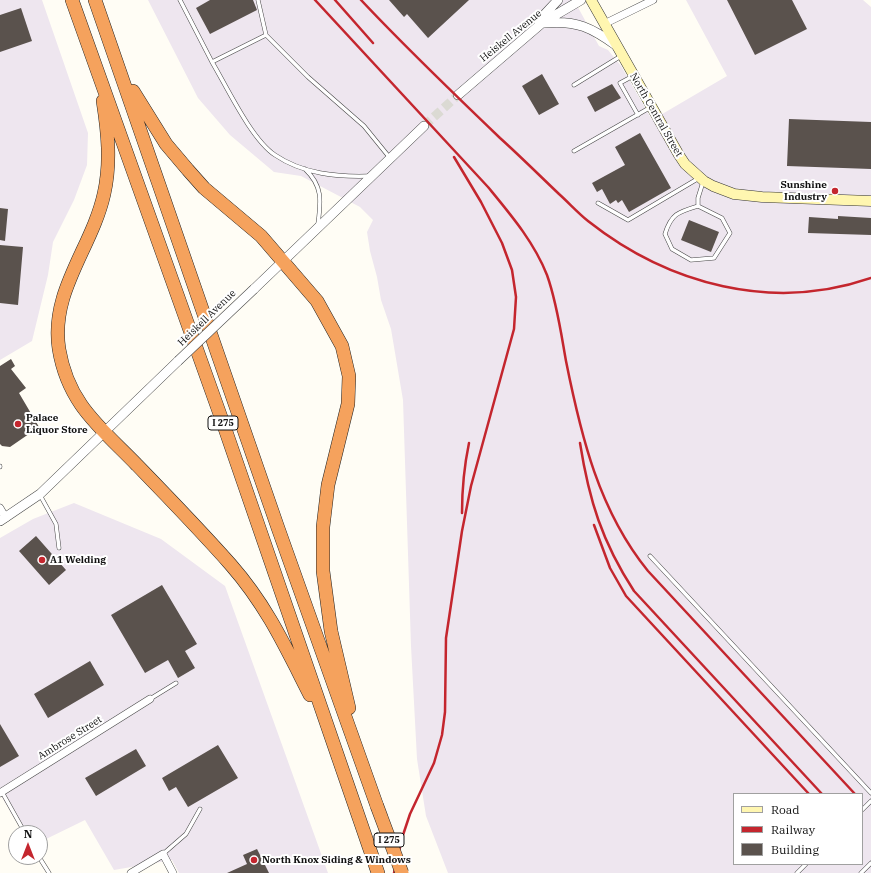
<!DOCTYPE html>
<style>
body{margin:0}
#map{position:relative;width:871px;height:873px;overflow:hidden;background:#fffdf5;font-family:"IBM Plex Serif",serif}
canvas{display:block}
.legend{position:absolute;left:733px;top:793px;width:130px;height:72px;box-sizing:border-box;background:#fff;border:1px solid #a0a0a0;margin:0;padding:5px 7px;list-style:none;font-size:12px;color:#111}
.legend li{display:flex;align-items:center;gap:8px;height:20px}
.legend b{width:20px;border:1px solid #a0a0a0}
.north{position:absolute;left:8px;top:825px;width:40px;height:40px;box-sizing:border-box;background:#fff;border:1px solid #a0a0a0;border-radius:50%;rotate:0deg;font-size:11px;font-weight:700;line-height:16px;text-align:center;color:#111}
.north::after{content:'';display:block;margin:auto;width:14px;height:18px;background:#c4262e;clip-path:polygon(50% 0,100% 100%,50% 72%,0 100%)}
</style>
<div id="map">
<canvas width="871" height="873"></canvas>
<ul class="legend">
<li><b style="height:5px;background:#fff6b0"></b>Road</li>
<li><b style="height:5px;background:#c4262e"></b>Railway</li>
<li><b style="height:11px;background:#5a524d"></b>Building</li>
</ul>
<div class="north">N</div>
</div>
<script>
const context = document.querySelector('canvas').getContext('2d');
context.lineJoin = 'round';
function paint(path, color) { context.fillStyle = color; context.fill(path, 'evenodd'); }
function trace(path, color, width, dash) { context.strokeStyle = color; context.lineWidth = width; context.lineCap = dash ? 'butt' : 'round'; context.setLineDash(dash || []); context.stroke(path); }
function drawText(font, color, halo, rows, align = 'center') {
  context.font = font + ' "IBM Plex Serif",serif'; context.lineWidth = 4; context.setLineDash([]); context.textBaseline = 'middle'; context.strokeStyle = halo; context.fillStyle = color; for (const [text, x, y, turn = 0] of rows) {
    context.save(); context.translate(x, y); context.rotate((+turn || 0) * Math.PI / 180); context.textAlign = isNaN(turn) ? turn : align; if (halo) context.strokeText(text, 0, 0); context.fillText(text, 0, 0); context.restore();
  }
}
paint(new Path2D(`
 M0,0H42L88,133L87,165L74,200L53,242L48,275L32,341L0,360Z
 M148,0H574L599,46L608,50L621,66L652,120L727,76L686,0H863L871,7V873H448L426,816L417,759L411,646L403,400L391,329L381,300L377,277L370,251L367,232L373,220L360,207L301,176L274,172L230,135L198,98ZM734,794H862V864H734Z
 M74,503L161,539L225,586L328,873H179L172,860L114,870L85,820L40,842V833H23L0,794V538L33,519Z`), '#eee6ef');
paint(new Path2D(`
 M210,0H253L257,10L210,34L196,8Z
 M389,0H469L428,38L407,14L404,17Z
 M727,0H792L807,29L755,55Z
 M21,8L32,41L0,52V15Z
 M542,74L559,104L539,115L522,86Z
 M612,84L621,98L595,112L587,97Z
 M789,119L871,122V169L787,166Z
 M640,133L671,188L629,212L622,200L618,203L616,200L610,204L602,189L597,192L592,183L625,165L615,147Z
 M0,208L8,209L5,241L0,240Z
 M838,216L871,218V235L808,233L809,217L838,219Z
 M689,220L719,232L711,252L681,240Z
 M0,245L23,247L18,305L0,303Z
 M11,359L15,366L11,369L26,388L19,393L39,427L10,447L2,446L0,444V366Z
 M36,536L66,570L49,585L19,551Z
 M162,585L197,644L185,651L195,668L178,678L168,660L145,673L111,615Z
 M90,661L104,685L48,718L34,694Z
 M0,724L19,756L0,767Z
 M218,745L238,778L188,807L176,787L169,791L162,778Z
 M136,749L146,766L96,796L85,778Z
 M257,849L269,873H227L247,864L243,855Z`), '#5a524d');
trace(new Path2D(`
 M424,126L458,95`), '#dbdad3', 9, [9, 4.5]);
const service = new Path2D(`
 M180,0L212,62
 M258,0L266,35
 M633,76L620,83L638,115
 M574,85L621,56
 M574,151L651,107
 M305,169C323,186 321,201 318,224
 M369,176C337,177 303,174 275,155C251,139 227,87 212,62L266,35L308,77L364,126L390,158
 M598,203L628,220L699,178
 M698,206C678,212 671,214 665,234L672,249L691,260L714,258L730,233L722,218L698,206V198L703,182
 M0,466V467
 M40,495L56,524L59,548
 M650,556L871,793
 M150,699L176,683
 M2,792L25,833
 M862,810L871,801
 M163,854L186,834L200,809
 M39,857L49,873
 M797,873L806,864
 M861,873L871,863`);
const minor = new Path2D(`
 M604,24L653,0
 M0,508L6,518
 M0,793L150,699
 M131,873L163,854L173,873`);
const tertiary = new Path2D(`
 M545,23C577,20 592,28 617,46
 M539,24L544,15L558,0
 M458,95L542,23L581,0
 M254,289L424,126
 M0,521L40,494L178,361`);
const secondary = new Path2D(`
 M591,0L679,155L685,164L704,181L713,186L734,194L762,197L871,201`);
const motorway = new Path2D(`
 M72,0L222,420L378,873
 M95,0L278,528L377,806
 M133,91L166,144L188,170L204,188L261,236L317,301L342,346L349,376L348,404L328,485L323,527V571L331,631L349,708
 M103,101C108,133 111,163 104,194C92,248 50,291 59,349C68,404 100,427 136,464C168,497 201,531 231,565C267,606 286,648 310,695`);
trace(service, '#444', 4.5);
trace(minor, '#444', 8);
trace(tertiary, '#444', 10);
trace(secondary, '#333', 11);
trace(motorway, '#222', 14);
trace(service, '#fff', 3.5);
trace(minor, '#fff', 7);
trace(tertiary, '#fff', 9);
trace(secondary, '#fff6b0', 10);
trace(motorway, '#f5a25d', 13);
trace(new Path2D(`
 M315,0L488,187C511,215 534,242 547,275C557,303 561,333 566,361C581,436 599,511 648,571L855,794
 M335,0L373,43
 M361,0C406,48 453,93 500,138C520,156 539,175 559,194C569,203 578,213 588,221C669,285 773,312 871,278
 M580,443C589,500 602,542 634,591L822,794
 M462,513C462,489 464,467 469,443
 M594,525L610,568L626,596L809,794
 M394,873L402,838L410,814L434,763L442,735L445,712L446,638L462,531L471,486L514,329L516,297L512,270L502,243L481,202L454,157`), '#c4262e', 2.5);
const tertiaryBridge = new Path2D(`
 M178,361L254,289`);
const motorwayBridge = new Path2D(`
 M377,806L402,873`);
trace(tertiaryBridge, '#444', 10, []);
trace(motorwayBridge, '#222', 14, []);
trace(tertiaryBridge, '#fff', 9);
trace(motorwayBridge, '#f5a25d', 13);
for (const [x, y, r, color] of [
 [835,191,4,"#c4262e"],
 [18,424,4,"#c4262e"],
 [42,560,4,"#c4262e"],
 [254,860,4,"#c4262e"]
]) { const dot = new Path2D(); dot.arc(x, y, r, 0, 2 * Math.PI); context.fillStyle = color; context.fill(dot); trace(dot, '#fff', 1.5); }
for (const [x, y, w] of [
 [223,423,30],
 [389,840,30]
]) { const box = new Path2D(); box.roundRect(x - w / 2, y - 7, w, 14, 3); context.fillStyle = '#fff'; context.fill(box); trace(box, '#111', 1); }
drawText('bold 9px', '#111', null, [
 ["I 275",223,423],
 ["I 275",389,840]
]);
drawText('10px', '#111', '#fff', [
 ["Heiskell Avenue",511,36,-39],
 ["North Central Street",656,115,60],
 ["Heiskell Avenue",207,318,-44],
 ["Ambrose Street",70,738,-32]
]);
drawText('bold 10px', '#111', '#fff', [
 ["Sunshine",827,185,"right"],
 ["Industry",827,197,"right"],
 ["Palace",26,418],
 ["Liquor Store",26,430],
 ["A1 Welding",50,560],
 ["North Knox Siding & Windows",262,860]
], 'left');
</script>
